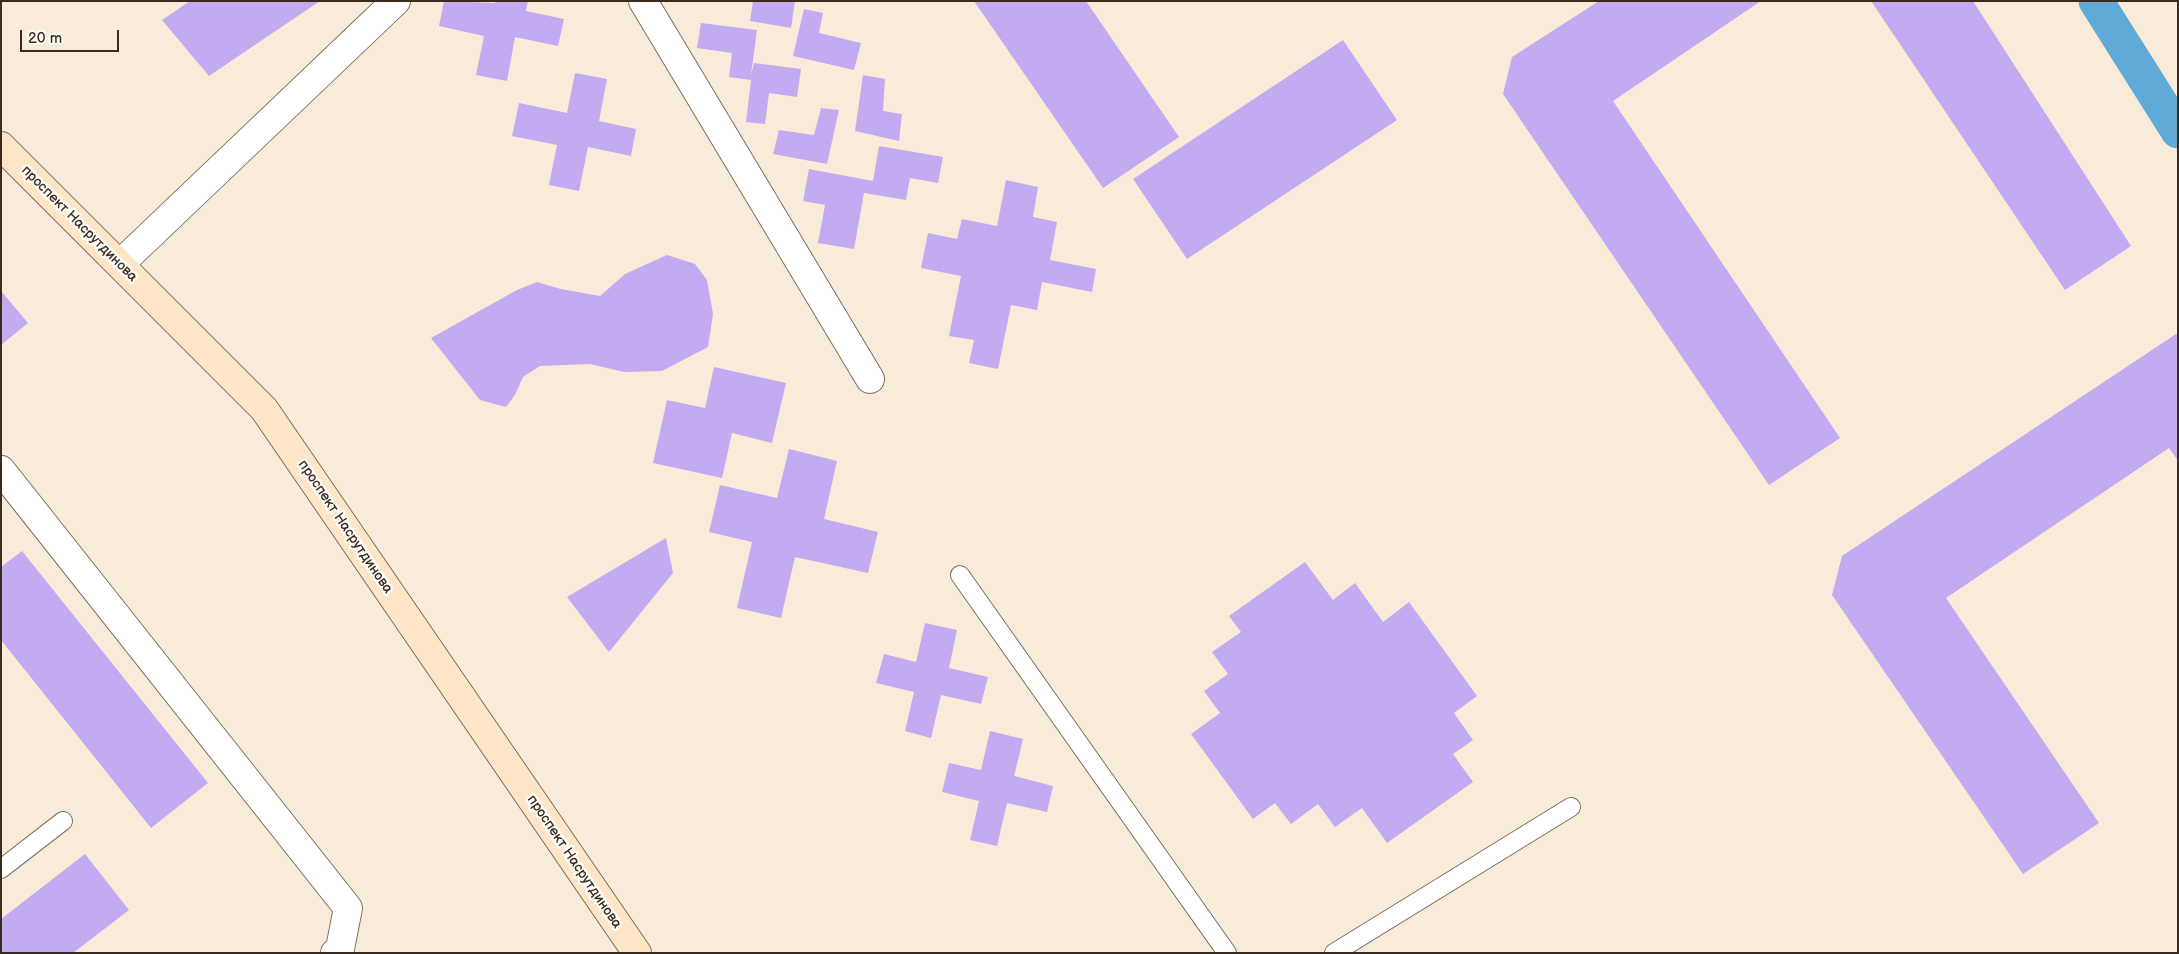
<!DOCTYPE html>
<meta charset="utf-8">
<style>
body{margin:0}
#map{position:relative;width:2179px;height:954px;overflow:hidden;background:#f9ebda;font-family:"Balsamiq Sans",sans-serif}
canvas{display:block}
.frame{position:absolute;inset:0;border:2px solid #3b2a1e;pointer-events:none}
.scale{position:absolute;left:20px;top:30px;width:99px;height:22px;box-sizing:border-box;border:2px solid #3b2a1e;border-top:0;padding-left:6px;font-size:15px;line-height:18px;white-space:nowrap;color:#3b2a1e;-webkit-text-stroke:4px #fdfcf7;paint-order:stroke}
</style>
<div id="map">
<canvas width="2179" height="954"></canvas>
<div class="frame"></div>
<div class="scale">20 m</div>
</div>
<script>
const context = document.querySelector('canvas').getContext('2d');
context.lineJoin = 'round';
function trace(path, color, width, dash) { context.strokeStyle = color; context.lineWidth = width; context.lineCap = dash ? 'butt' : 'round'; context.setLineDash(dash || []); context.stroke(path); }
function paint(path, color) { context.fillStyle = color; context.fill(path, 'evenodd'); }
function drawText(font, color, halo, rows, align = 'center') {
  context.font = font + ' "Balsamiq Sans",sans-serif'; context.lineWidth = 5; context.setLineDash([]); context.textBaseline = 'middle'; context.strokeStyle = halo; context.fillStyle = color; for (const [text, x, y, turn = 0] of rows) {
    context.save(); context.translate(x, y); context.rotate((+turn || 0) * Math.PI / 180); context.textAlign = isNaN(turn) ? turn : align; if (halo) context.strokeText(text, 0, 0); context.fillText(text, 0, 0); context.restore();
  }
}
trace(new Path2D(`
 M2096,1L2178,131`), '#60aad8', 35);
paint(new Path2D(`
 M190,1H320L209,76L162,20Z
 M444,1L495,3V1H528L526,11L564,19L558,46L515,37L507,81L476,75L484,36L439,26Z
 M753,1H795L791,28L750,21Z
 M974,1H1086L1179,137L1103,188Z
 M1599,1H1761L1613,101L1840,438L1769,485L1503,94L1512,57Z
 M1871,1H1973L2131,246L2065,290Z
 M804,9L823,13L819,33L861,43L854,70L793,56Z
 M701,23L757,30L751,75L754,63L801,69L797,97L769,93L765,124L746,122L751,80L729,77L732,53L697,48Z
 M1343,40L1397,120L1187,259L1133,179Z
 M575,73L607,79L599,121L636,129L631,156L588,147L579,191L549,185L557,145L512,136L519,103L567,113Z
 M863,75L885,79L883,111L902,114L899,141L855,131Z
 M821,108L839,110L827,164L773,154L779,130L814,135Z
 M879,146L943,157L938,183L910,178L906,200L864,193L854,249L818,243L825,205L803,201L809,169L873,181Z
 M1006,180L1038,187L1033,217L1057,222L1050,260L1096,269L1092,292L1042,282L1037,310L1011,305L998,369L969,363L974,340L949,336L961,276L921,268L928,233L957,239L962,219L997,226Z
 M667,255L695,264L707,280L713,314L708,347L662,371L624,372L590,364L540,366L523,377L515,395L506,407L480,400L431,338L517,290L537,282L561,289L600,296L625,274Z
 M1,291L28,323L1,345Z
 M2176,334L2178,335V461L2169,448L1946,598L2099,823L2023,874L1832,595L1842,556Z
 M714,367L786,383L772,443L732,433L722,478L653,463L667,400L705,408Z
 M789,449L837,461L824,519L878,532L868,573L795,557L781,618L737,608L752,542L709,532L720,485L777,498Z
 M666,538L673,573L609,652L567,597Z
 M22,551L208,783L151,828L1,640V567Z
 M1305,562L1333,600L1355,583L1383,622L1409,602L1477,696L1454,713L1473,740L1453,754L1473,782L1387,843L1362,808L1335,827L1318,804L1291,824L1275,803L1253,819L1191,734L1220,713L1204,691L1228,674L1212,652L1241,632L1229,616Z
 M925,623L957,630L949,668L988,677L981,704L941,695L931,738L905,731L914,692L876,683L884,654L916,662Z
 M990,731L1023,739L1014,776L1053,786L1047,812L1007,803L997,846L970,840L979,801L942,792L949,763L981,770Z
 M85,854L129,910L73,953H1V919Z`), '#c4aaf0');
const service = new Path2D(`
 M960,575L1227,953
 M1,869L63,821
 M1334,953L1571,807`);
const minor = new Path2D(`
 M643,1L870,379
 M120,264L396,1
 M1,470L348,908L340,949L335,953`);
const secondary = new Path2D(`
 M1,146L264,409L637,953`);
trace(service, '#7e6e60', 20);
trace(minor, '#7e6e60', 30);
trace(secondary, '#7e6e60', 30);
trace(service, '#fff', 18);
trace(minor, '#fff', 28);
trace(secondary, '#fde5c5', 28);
drawText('14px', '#3b2a1e', '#fdfcf7', [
 ["проспект Насрутдинова",79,224,45],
 ["проспект Насрутдинова",345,527,56],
 ["проспект Насрутдинова",574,862,56]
]);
</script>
